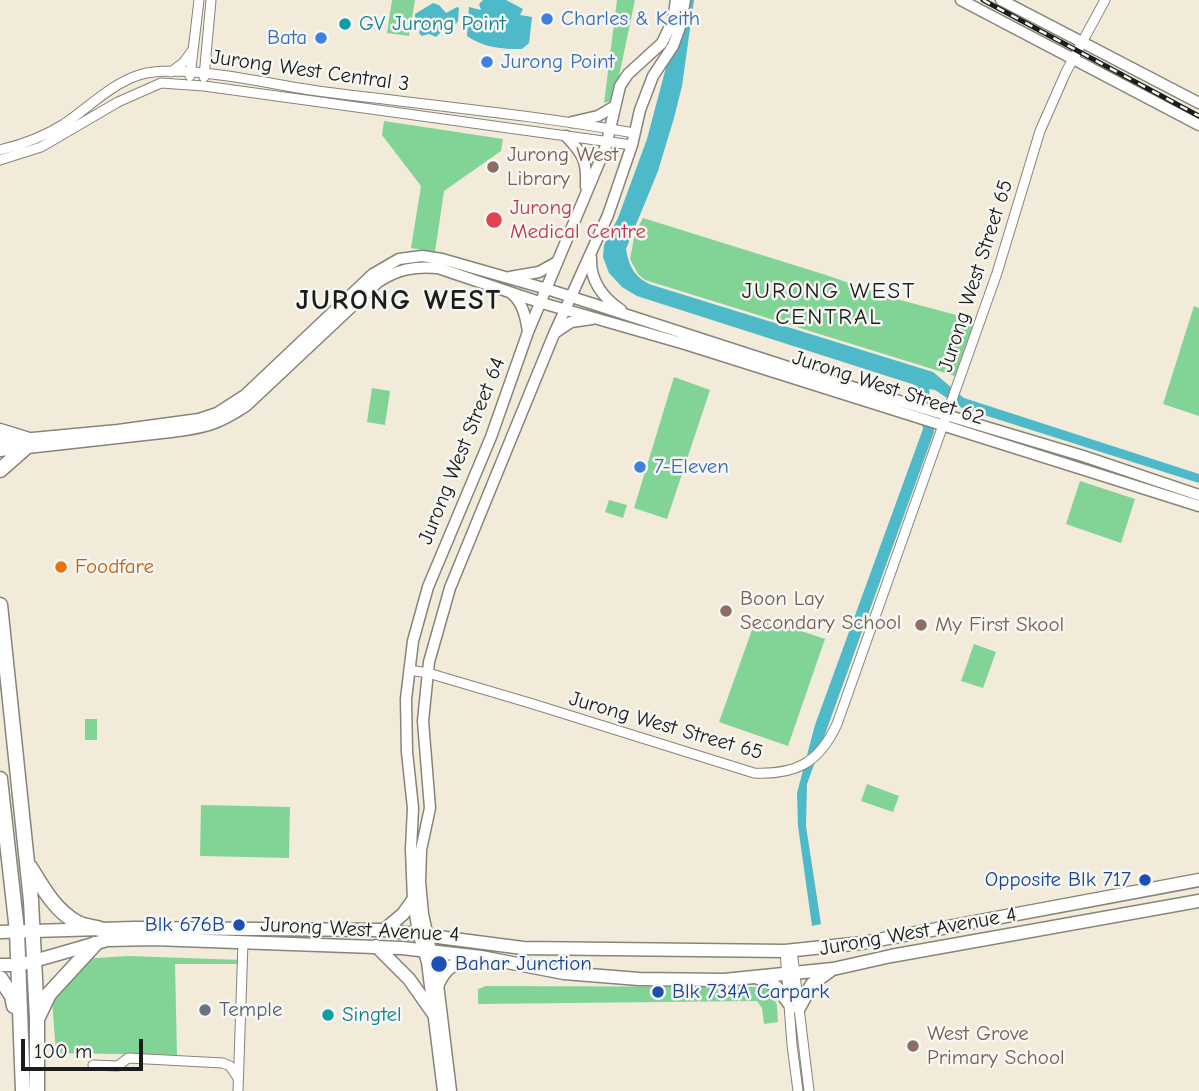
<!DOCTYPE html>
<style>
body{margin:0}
#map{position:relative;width:1199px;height:1091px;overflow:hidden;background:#f2ebd9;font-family:"Comic Neue",sans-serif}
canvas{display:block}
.scale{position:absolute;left:21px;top:1039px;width:122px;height:32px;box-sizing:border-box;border:4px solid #1c1c1c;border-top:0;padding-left:9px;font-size:21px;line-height:24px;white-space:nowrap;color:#1c1c1c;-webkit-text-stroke:5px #f6f6f2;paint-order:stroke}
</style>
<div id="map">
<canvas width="1199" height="1091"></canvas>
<div class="scale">100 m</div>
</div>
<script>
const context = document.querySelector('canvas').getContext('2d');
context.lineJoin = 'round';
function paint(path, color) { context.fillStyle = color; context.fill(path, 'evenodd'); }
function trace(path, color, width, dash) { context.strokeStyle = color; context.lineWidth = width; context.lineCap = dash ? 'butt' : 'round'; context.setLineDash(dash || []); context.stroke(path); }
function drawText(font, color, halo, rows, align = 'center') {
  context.font = font + ' "Comic Neue",sans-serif'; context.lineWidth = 5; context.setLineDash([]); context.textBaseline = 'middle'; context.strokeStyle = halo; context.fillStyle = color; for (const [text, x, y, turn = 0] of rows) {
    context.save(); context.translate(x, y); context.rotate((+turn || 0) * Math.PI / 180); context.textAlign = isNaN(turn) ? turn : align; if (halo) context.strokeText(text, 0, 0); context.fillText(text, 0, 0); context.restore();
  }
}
paint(new Path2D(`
 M392,0H415L409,36L387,33Z
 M617,0H635L614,100L604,103Z
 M384,121L503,139L501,151L444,191L435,252L411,248L421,186L382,135Z
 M643,218L826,275L889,297L975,320L955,376L645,280L638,274L630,259L635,233Z
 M1194,306L1199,308V416L1163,404Z
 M674,377L710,390L667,519L634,508Z
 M372,388L390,391L385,425L367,422Z
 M1080,481L1135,499L1121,543L1066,524Z
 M609,500L627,505L623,518L605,512Z
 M757,616L825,639L788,746L719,722Z
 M974,644L996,652L983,688L961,681Z
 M85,719H97V740H85Z
 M867,784L899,796L893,812L861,801Z
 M201,805L290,807L289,858L200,856Z
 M128,956L243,960V964H175L177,1055L56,1053L51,986L80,959Z
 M486,986L768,987L777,1005L778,1022L764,1024L762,1008L757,1001L478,1004V989Z`), '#82d496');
paint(new Path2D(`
 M483,0H506L523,9L520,15L532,17L529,43L522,49C502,49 484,48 467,36L469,7L481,10L479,4Z
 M675,0H694L682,86L674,118L658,171L626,249C629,267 635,278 652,285L933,372L964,398L1199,474V483L962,408L935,390L929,389L934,432L807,784L806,826L821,924L812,926L798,826L797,793L815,725L923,429L915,385L637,296L622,287L609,273L603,257L604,245L618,218L647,139L669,56Z
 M433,3L439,5L446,13L457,7L459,8L458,21L456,24L449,19L442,21L438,26L441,32L436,37L429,34L422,36L419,33L422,23L415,17V14Z`), '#4db9c9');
const minor = new Path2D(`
 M171,72L184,62L192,51
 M190,76L199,0
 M204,77L211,0
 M0,150C21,145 45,136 64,124C88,108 111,84 139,75C181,62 272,85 318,91C424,105 530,114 634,133
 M0,160L41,147L118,102L161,83L204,86L632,145
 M409,670L428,673L533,704L754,773C796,775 819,763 837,724L997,273L1040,131L1066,72L1105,0
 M792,950L809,1091
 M785,951L792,1045L798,1091
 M93,1065L118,1066L128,1058L223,1063L230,1066L238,1078
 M238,1091L243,942`);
const tertiary = new Path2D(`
 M961,0L1199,125
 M1001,0L1199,103
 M572,122L598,116L615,106
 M566,136C584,155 587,161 586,187
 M591,258C590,281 602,297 621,310
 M510,277L539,272L557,262
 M512,294C523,303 526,318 528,332
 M556,332L571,322L592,319
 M0,441L118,430L199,419L217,413L245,395L373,274L399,259L422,256L442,259L547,289L819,377L1083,456L1199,495
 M0,451L171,432C205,428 217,425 246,406L378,282C398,269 415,266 438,268L542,303L685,344L1199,506
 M443,1091L427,962L418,933L413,900L411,849L413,808L407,752L406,699L413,641L428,587L491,437L528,332L606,146L620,86L628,74L662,43L673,20L676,0
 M451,1091L438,984L423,914L420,882L421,850L430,808L423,721L429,662L450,588L554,334L608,215L632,145L640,110L653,76L673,46L680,27L685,0`);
const secondary = new Path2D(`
 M384,930L403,914L413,900
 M0,932L134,928L384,930L523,948L785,951L862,943L1199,880
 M376,946L409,979L433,1013
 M0,965H18L34,961L107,940L154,939L402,948L481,957L564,973L639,979L724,980L833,969L891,956L1199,901
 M758,978C772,980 780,990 788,1002
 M438,984C446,966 455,963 473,959
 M799,1008L812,984L830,971`);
const primary = new Path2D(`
 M0,431L26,439
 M0,470L24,449
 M0,605L31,901L37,1018V1091
 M0,779L17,931L23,1091
 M30,867C42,887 56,912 78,923C84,926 93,927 100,929
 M0,978L12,996L14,1006
 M38,1017L49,994L95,944`);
trace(minor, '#87847a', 11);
trace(tertiary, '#87847a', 13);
trace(secondary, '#87847a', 15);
trace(primary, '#87847a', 17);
trace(minor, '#fff', 9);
trace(tertiary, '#fff', 10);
trace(secondary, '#fff', 12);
trace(primary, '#fff', 14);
const rail = new Path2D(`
 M983,0L1199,116`);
trace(rail, '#1c1c1c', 5);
trace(rail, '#f6f6f2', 2.5, [8]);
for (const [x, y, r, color] of [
 [547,19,7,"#3f7fe0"],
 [345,24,7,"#0f9aa8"],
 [321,38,7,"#3f7fe0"],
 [487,62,7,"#3f7fe0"],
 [493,167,7,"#8d6e63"],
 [494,220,9,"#e0444e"],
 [640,467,7,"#3f7fe0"],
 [61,567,7,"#e8710a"],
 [726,611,7,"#8d6e63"],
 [921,625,7,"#8d6e63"],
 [1145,880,7,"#1a4fb4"],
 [239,925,7,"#1a4fb4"],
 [439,964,9,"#1a4fb4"],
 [658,992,7,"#1a4fb4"],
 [205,1010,7,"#6b7280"],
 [328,1015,7,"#0f9aa8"],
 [913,1046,7,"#8d6e63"]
]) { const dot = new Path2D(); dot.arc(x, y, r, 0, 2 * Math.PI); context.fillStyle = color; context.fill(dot); trace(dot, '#f6f6f2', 2.5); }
drawText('21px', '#366cbe', '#f6f6f2', [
 ["Charles & Keith",561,19],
 ["Bata",307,38,"right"],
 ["Jurong Point",501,62],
 ["7-Eleven",654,467]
], 'left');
drawText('21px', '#0d838f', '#f6f6f2', [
 ["GV Jurong Point",359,24],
 ["Singtel",342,1015]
], 'left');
drawText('21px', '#1c1c1c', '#f6f6f2', [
 ["Jurong West Central 3",310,71,8],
 ["Jurong West Street 65",976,276,-72],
 ["Jurong West Street 62",888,388,18],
 ["Jurong West Street 64",462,451,-68],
 ["Jurong West Street 65",666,726,16],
 ["Jurong West Avenue 4",360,930,3],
 ["Jurong West Avenue 4",918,932,-10]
]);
drawText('21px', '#785e54', '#f6f6f2', [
 ["Jurong West",507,155],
 ["Library",507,179],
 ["Boon Lay",740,599],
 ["Secondary School",740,623],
 ["My First Skool",935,625],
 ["West Grove",927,1034],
 ["Primary School",927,1058]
], 'left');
drawText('21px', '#be3a42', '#f6f6f2', [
 ["Jurong",510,208],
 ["Medical Centre",510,232]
], 'left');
drawText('21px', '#c56008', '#f6f6f2', [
 ["Foodfare",75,567]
], 'left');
drawText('21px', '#164399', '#f6f6f2', [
 ["Opposite Blk 717",1131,880],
 ["Blk 676B",225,925],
 ["Bahar Junction",455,964,"left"],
 ["Blk 734A Carpark",672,992,"left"]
], 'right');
drawText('21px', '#5b616d', '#f6f6f2', [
 ["Temple",219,1010]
], 'left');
context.letterSpacing = '2px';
drawText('23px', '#1c1c1c', '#f6f6f2', [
 ["JURONG WEST",829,291],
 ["CENTRAL",829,317]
]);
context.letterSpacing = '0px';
context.letterSpacing = '2px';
drawText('bold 28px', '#1c1c1c', '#f6f6f2', [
 ["JURONG WEST",399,301]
]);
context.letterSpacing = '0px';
</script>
